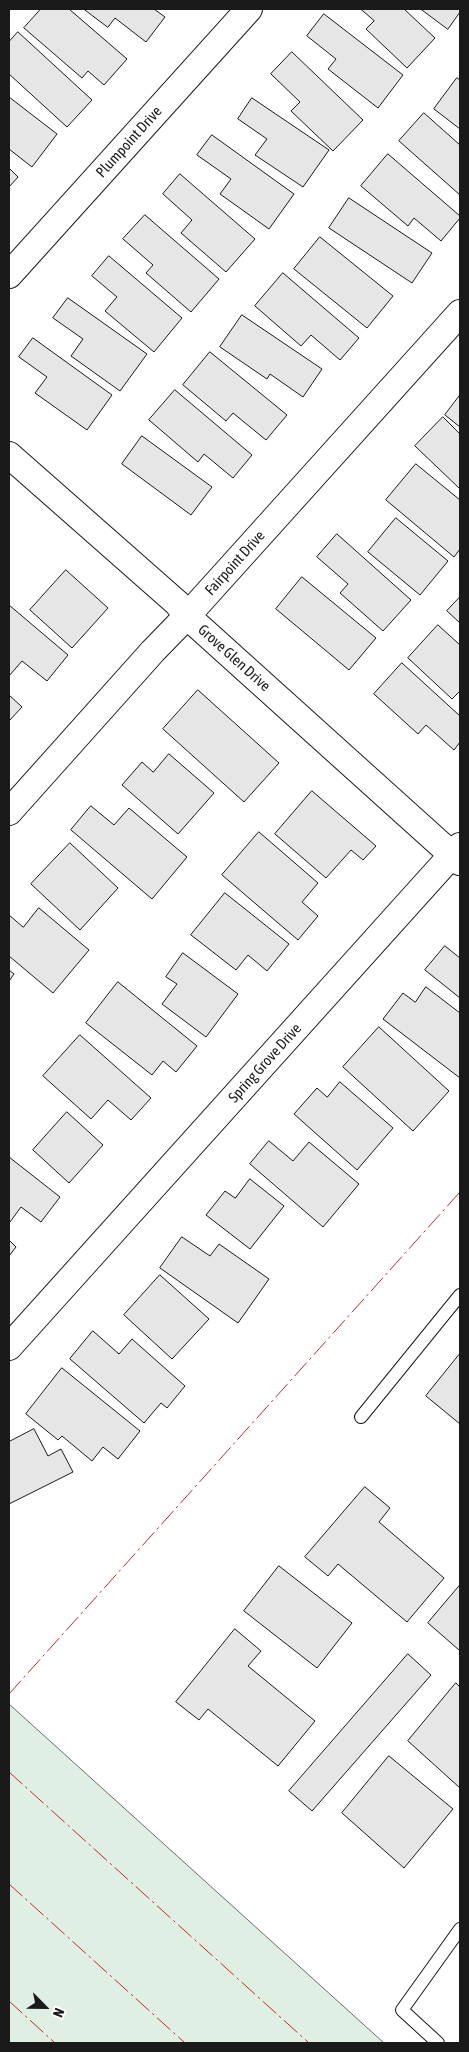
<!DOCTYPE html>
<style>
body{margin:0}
#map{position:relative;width:469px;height:2052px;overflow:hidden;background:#fff;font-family:"Asap Condensed",sans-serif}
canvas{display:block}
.frame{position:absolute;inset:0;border:10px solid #1a1a1a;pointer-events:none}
.north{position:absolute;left:20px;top:1982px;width:50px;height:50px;-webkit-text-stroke:4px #fff;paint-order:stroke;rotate:113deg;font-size:14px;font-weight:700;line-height:20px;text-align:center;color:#1a1a1a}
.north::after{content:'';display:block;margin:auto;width:18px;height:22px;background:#1a1a1a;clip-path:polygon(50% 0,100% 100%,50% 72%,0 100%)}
</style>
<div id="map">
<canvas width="469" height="2052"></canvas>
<div class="frame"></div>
<div class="north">N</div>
</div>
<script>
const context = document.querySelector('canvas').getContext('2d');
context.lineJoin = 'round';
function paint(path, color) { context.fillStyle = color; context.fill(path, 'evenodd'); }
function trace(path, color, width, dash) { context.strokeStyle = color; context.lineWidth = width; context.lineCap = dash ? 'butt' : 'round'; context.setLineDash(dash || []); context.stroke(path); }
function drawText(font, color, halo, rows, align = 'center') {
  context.font = font + ' "Asap Condensed",sans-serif'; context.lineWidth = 4; context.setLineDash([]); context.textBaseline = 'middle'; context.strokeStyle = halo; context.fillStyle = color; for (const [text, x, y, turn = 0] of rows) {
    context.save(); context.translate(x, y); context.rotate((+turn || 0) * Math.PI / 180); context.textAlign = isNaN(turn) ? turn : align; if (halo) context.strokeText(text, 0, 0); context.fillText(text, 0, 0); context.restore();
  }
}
const green = new Path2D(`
 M9,1704L384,2043H9Z`);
paint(green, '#e0efe3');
trace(green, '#6a6a6a', 1);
const building = new Path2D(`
 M41,9H69L127,59L104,85L88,71L82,78L24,28Z
 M84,9H154L165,17L146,42L115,18L108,27Z
 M361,9H404L435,38L407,68L366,29L374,21Z
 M421,9H460V12L448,29Z
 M324,14L403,75L378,108L328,69L336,59L307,36Z
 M18,32L92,100L67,127L9,74V42Z
 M292,52L363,120L333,151L291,111L300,102L271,74Z
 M457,78L460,80V129L434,109Z
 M9,97L57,134L32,167L9,149Z
 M252,98L329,150L303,187L255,155L267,139L238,119Z
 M424,113L460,145V195L399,141Z
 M212,135L294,194L269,229L220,194L231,179L197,155Z
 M388,154L460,216V218L441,241L414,218L408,226L361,186Z
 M9,168L18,177L9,187Z
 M180,174L255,239L226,272L181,233L192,220L163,194Z
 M349,198L432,253L412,283L329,228Z
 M145,215L219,279L191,312L146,273L153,265L123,239Z
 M320,237L393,296L367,328L294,269Z
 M109,256L182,318L154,352L105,311L117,297L92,276Z
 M283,273L359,338L340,360L311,335L301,346L255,306Z
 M68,298L147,354L120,391L71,356L83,339L53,318Z
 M242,315L322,369L303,397L270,374L267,379L220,347Z
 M33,338L112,395L87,430L35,393L47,377L19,357Z
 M210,352L287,415L266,440L233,413L226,421L183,385Z
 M175,390L252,455L233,478L204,454L198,462L149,420Z
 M460,395V427L445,415Z
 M443,417L460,434V489L415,446Z
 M142,436L212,487L191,515L122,464Z
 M416,464L460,500V549L454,557L386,500Z
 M396,518L448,561L420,595L368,552Z
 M337,534L411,600L383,631L340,593L348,584L317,557Z
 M66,570L108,608L72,648L30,610Z
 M302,577L376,638L349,670L276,609Z
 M460,597V623L447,611Z
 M9,605L68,655L47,681L22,661L9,676Z
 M438,625L460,645V691L452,699L408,658Z
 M402,663L460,716V742L454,750L426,725L418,734L374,694Z
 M198,690L279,763L244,802L163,729Z
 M9,695L22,707L9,721Z
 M169,754L214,793L178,834L122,785L142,762L153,772Z
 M312,791L376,846L363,860L351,850L326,878L275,834Z
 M91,806L114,825L129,808L187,857L152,899L71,830Z
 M259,832L318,883L302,902L318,916L298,940L222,875Z
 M70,843L118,888L80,930L31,884Z
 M225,893L289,944L267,971L248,955L236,970L191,935Z
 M39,908L89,950L53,993L9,956V915L23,927Z
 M445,946L460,958V998L425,970Z
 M183,953L238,994L206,1037L162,1004L177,984L166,977Z
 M9,970L14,974L9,981Z
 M118,982L197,1046L176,1072L163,1061L152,1075L86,1023Z
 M426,987L460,1013V1078L383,1019L403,993L415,1002Z
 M379,1027L449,1091L413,1131L343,1067Z
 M80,1035L151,1098L131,1120L108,1100L91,1119L43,1076Z
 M340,1082L393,1128L357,1170L294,1114L317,1088L327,1097Z
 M67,1112L103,1145L69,1183L33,1150Z
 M269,1141L293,1161L309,1142L359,1184L323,1227L250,1164Z
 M9,1157L60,1197L41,1222L21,1207L10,1222L9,1220Z
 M250,1179L284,1206L250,1249L206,1215L225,1191L235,1198Z
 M182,1237L210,1256L219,1244L269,1279L238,1323L160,1268Z
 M9,1240L16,1247L9,1256Z
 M160,1275L209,1319L172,1359L124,1315Z
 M93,1331L119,1354L132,1339L185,1386L167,1408L161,1403L144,1423L70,1359Z
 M459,1355L460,1356V1424L426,1396Z
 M62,1368L140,1431L118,1459L103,1447L92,1461L62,1436L58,1440L26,1414Z
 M34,1429L48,1456L61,1449L73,1472L9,1504V1442Z
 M365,1487L390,1508L379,1522L444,1578L407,1622L338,1564L328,1576L305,1557Z
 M279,1566L352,1623L317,1668L244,1611Z
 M460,1585V1648L459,1650L428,1623Z
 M235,1629L261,1651L248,1666L315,1721L278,1766L208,1709L199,1720L176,1702Z
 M408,1654L431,1675L312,1811L289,1791Z
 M456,1683L460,1687V1788L408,1741Z
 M389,1756L453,1809L404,1868L342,1813Z`);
paint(building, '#e6e6e6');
trace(building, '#1a1a1a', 1);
const lane = new Path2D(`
 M361,1417L460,1295
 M438,2043L402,2010L460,1929`);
const street = new Path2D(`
 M9,275L249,9
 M9,455L177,603L187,616L460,862
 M9,812L153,651L187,616L460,313
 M9,1347L460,846`);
trace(lane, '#1a1a1a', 14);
trace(street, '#1a1a1a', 28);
trace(lane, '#fff', 12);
trace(street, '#fff', 26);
trace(new Path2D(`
 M9,1694L460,1192
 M9,1772L309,2043
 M9,1884L185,2043
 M9,2001L55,2043`), '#c62828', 1, [18, 4, 2.5, 4]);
drawText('15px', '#1a1a1a', '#fff', [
 ["Plumpoint Drive",129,142,-48],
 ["Fairpoint Drive",235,563,-48],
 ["Grove Glen Drive",234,658,42],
 ["Spring Grove Drive",265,1063,-48]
]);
</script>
